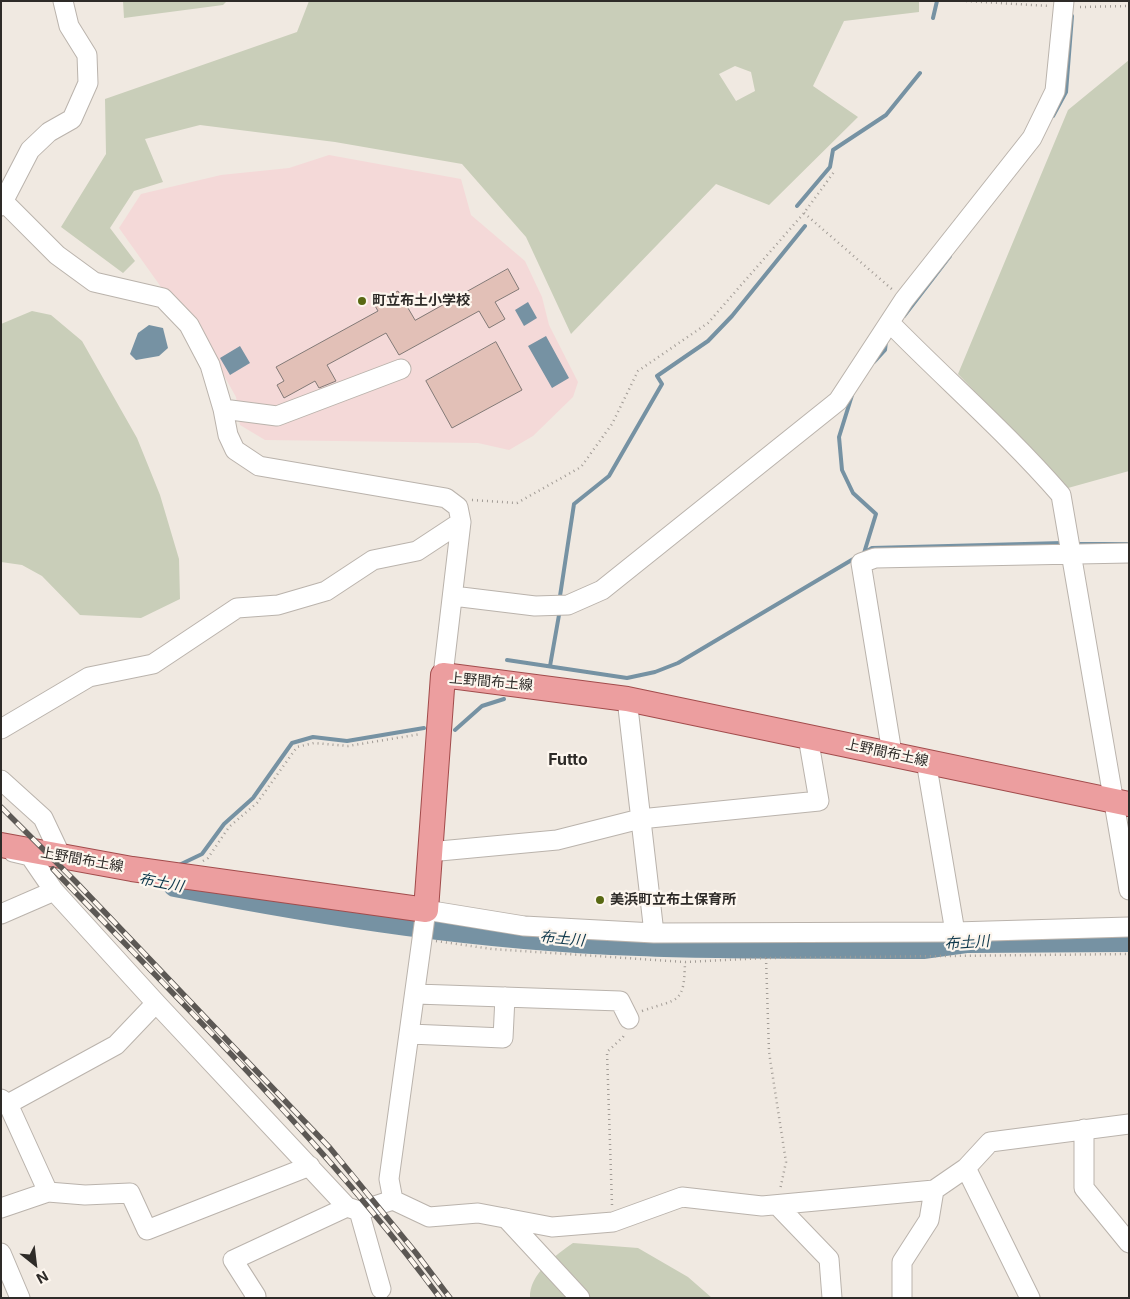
<!DOCTYPE html>
<meta charset="utf-8">
<style>
body{margin:0}
#map{position:relative;width:1130px;height:1299px;overflow:hidden;background:#f0e9e1;font-family:Inter,sans-serif}
canvas{display:block}
.frame{position:absolute;inset:0;border:2px solid #2e2b28;pointer-events:none}
.north{position:absolute;left:10px;top:1239px;width:50px;height:50px;-webkit-text-stroke:4px #fdf6ee;paint-order:stroke;rotate:151deg;font-size:14px;font-weight:700;line-height:20px;text-align:center;color:#2e2b28}
.north::after{content:'';display:block;margin:auto;width:18px;height:22px;background:#2e2b28;clip-path:polygon(50% 0,100% 100%,50% 72%,0 100%)}
</style>
<div id="map">
<canvas width="1130" height="1299"></canvas>
<div class="frame"></div>
<div class="north">N</div>
</div>
<script>
const context = document.querySelector('canvas').getContext('2d');
context.lineJoin = 'round';
function paint(path, color) { context.fillStyle = color; context.fill(path, 'evenodd'); }
function trace(path, color, width, dash) { context.strokeStyle = color; context.lineWidth = width; context.lineCap = dash ? 'butt' : 'round'; context.setLineDash(dash || []); context.stroke(path); }
function drawText(font, color, halo, rows, align = 'center') {
  context.font = font + ' Inter,"Noto Sans JP",sans-serif'; context.lineWidth = 4.5; context.setLineDash([]); context.textBaseline = 'middle'; context.strokeStyle = halo; context.fillStyle = color; for (const [text, x, y, turn = 0] of rows) {
    context.save(); context.translate(x, y); context.rotate((+turn || 0) * Math.PI / 180); context.textAlign = isNaN(turn) ? turn : align; if (halo) context.strokeText(text, 0, 0); context.fillText(text, 0, 0); context.restore();
  }
}
paint(new Path2D(`
 M329,155L461,179L471,215L525,261L542,297L549,325L578,382L573,397L533,436L509,450L478,443L265,440L240,425L236,397L185,306L161,287L119,228L141,194L221,175L289,168Z`), '#f4d9d8');
paint(new Path2D(`
 M123,1H227L223,5L124,18Z
 M309,1H919V12L844,21L813,86L858,117L769,205L716,184L571,334L526,237L462,164L335,142L200,125L145,139L163,182L134,191L110,228L135,261L123,273L61,227L106,154L105,99L297,32ZM735,66L751,72L755,91L736,101L719,74Z
 M1129,60V471L1068,488L958,374L1068,110Z
 M32,311L51,315L82,341L137,438L160,495L179,559L180,599L141,618L80,615L42,576L22,565L1,562V324Z
 M573,1243L638,1248L688,1277L712,1298H530C529,1274 556,1255 573,1243Z`), '#c9ceb9');
paint(new Path2D(`
 M528,302L537,318L524,326L515,310Z
 M149,325L163,328L168,348L159,356L136,360L130,354L138,333Z
 M546,336L569,378L552,388L528,346Z
 M240,346L250,363L230,375L220,358Z`), '#7692a3');
trace(new Path2D(`
 M933,18L937,1
 M1053,116L1066,92L1072,16
 M797,206L830,167L833,150L886,115L920,73
 M904,316L950,256
 M874,362L885,350L886,341
 M853,392L839,437L842,470L853,493L876,514L864,553
 M1076,544H1127
 M864,553L872,548L1063,543
 M560,596L574,504L609,476L662,384L657,376L708,341L732,316L805,226
 M507,660L627,678L655,672L678,663L855,558
 M550,666L559,615
 M455,730L482,706L504,699
 M177,866L202,854L224,824L253,798L292,743L313,737L347,741L424,728`), '#7692a3', 4);
trace(new Path2D(`
 M175,885C328,915 483,939 639,944C733,948 828,946 923,947L966,941L1129,940`), '#7692a3', 24);
const building = new Path2D(`
 M508,269L519,289L495,302L505,319L489,328L479,311L399,355L386,333L327,365L336,381L319,388L315,381L284,398L277,385L284,381L276,367L378,311L374,304L398,291L415,320Z
 M496,342L522,390L452,428L426,381Z`);
paint(building, '#e2c0b7');
trace(building, '#837a77', 1);
const minor = new Path2D(`
 M4,202L57,255L94,282L163,298L189,325L210,365L223,409L228,435L235,450L259,466L446,498L458,507L461,522L443,675
 M1,206L30,150L49,132L72,119L88,83L87,55L69,26L63,1
 M890,323C947,381 1008,434 1061,495L1129,890
 M223,409L277,416L401,369
 M453,596L535,606L568,605L602,590L838,401L904,300L1032,138L1055,91L1064,1
 M627,699L654,933
 M1,729L89,677L153,664L237,608L278,605L326,591L373,560L417,551L461,522
 M892,753L861,563L875,558L1129,553
 M926,761L955,932
 M1,780L43,818L61,856
 M13,852L30,856L54,891L156,1003L347,1207
 M429,852L557,840L640,819L819,801L808,737
 M1,914L54,891
 M416,994L620,1001L629,1019
 M410,1034L503,1038L505,997
 M1,1099L8,1104L48,1192
 M8,1104L116,1045L156,1003
 M1084,1129V1188L1129,1243
 M966,1168L1030,1298
 M393,1200L389,1179L426,910L524,926L654,933L955,932L1129,927
 M777,1205L829,1259L832,1298
 M1,1208L48,1192L85,1195L130,1193L147,1230L310,1166
 M359,1211L381,1289
 M506,1218L580,1298
 M1,1253L20,1298
 M254,1298L256,1296L233,1260L347,1207L359,1211L393,1200L429,1217L478,1213L552,1227L613,1222L682,1197L762,1206L934,1190L966,1168L990,1142L1129,1124
 M902,1298V1262L929,1220L934,1190`);
const major = new Path2D(`
 M1,845L132,869L426,910L443,675L627,699L1129,804`);
trace(minor, '#bab3ac', 21);
trace(major, '#a24c4c', 26);
trace(new Path2D(`
 M966,1L1049,6
 M1080,7L1129,6
 M804,213L894,291
 M472,500L517,503L581,467L612,424L638,371L708,323L804,213L834,172
 M203,861L208,858L229,827L257,803L297,747L314,743L348,746L421,734
 M436,941L492,949L685,962L766,958L1129,954
 M766,958L769,1052L786,1162L780,1190
 M642,1011C679,998 684,1005 685,962
 M612,1205L607,1052L623,1037L625,1033`), '#a29c96', 2.5, [1, 4]);
trace(minor, '#fff', 19);
trace(major, '#ec9e9f', 24);
const rail = new Path2D(`
 M1,807L76,882L330,1148L416,1253L450,1298
 M53,869C186,1008 325,1143 440,1298`);
trace(rail, '#5c5854', 5.5);
trace(rail, '#fdf6ee', 4, [11]);
for (const [x, y, r, color] of [
 [362,301,5,"#586812"],
 [600,900,5,"#586812"]
]) { const dot = new Path2D(); dot.arc(x, y, r, 0, 2 * Math.PI); context.fillStyle = color; context.fill(dot); trace(dot, '#fdf6ee', 2); }
drawText('bold 14px', '#2e2b28', '#fdf6ee', [
 ["町立布土小学校",372,301],
 ["美浜町立布土保育所",610,900]
], 'left');
drawText('14px', '#2e2b28', '#fdf6ee', [
 ["上野間布土線",491,682,5],
 ["上野間布土線",887,753,12],
 ["上野間布土線",82,860,10]
]);
drawText('italic 15px', '#0f384c', '#fdf6ee', [
 ["布土川",161,883,11],
 ["布土川",562,939,5],
 ["布土川",967,943,-4]
]);
drawText('bold 16px', '#2e2b28', '#fdf6ee', [
 ["Futto",568,760]
]);
</script>
